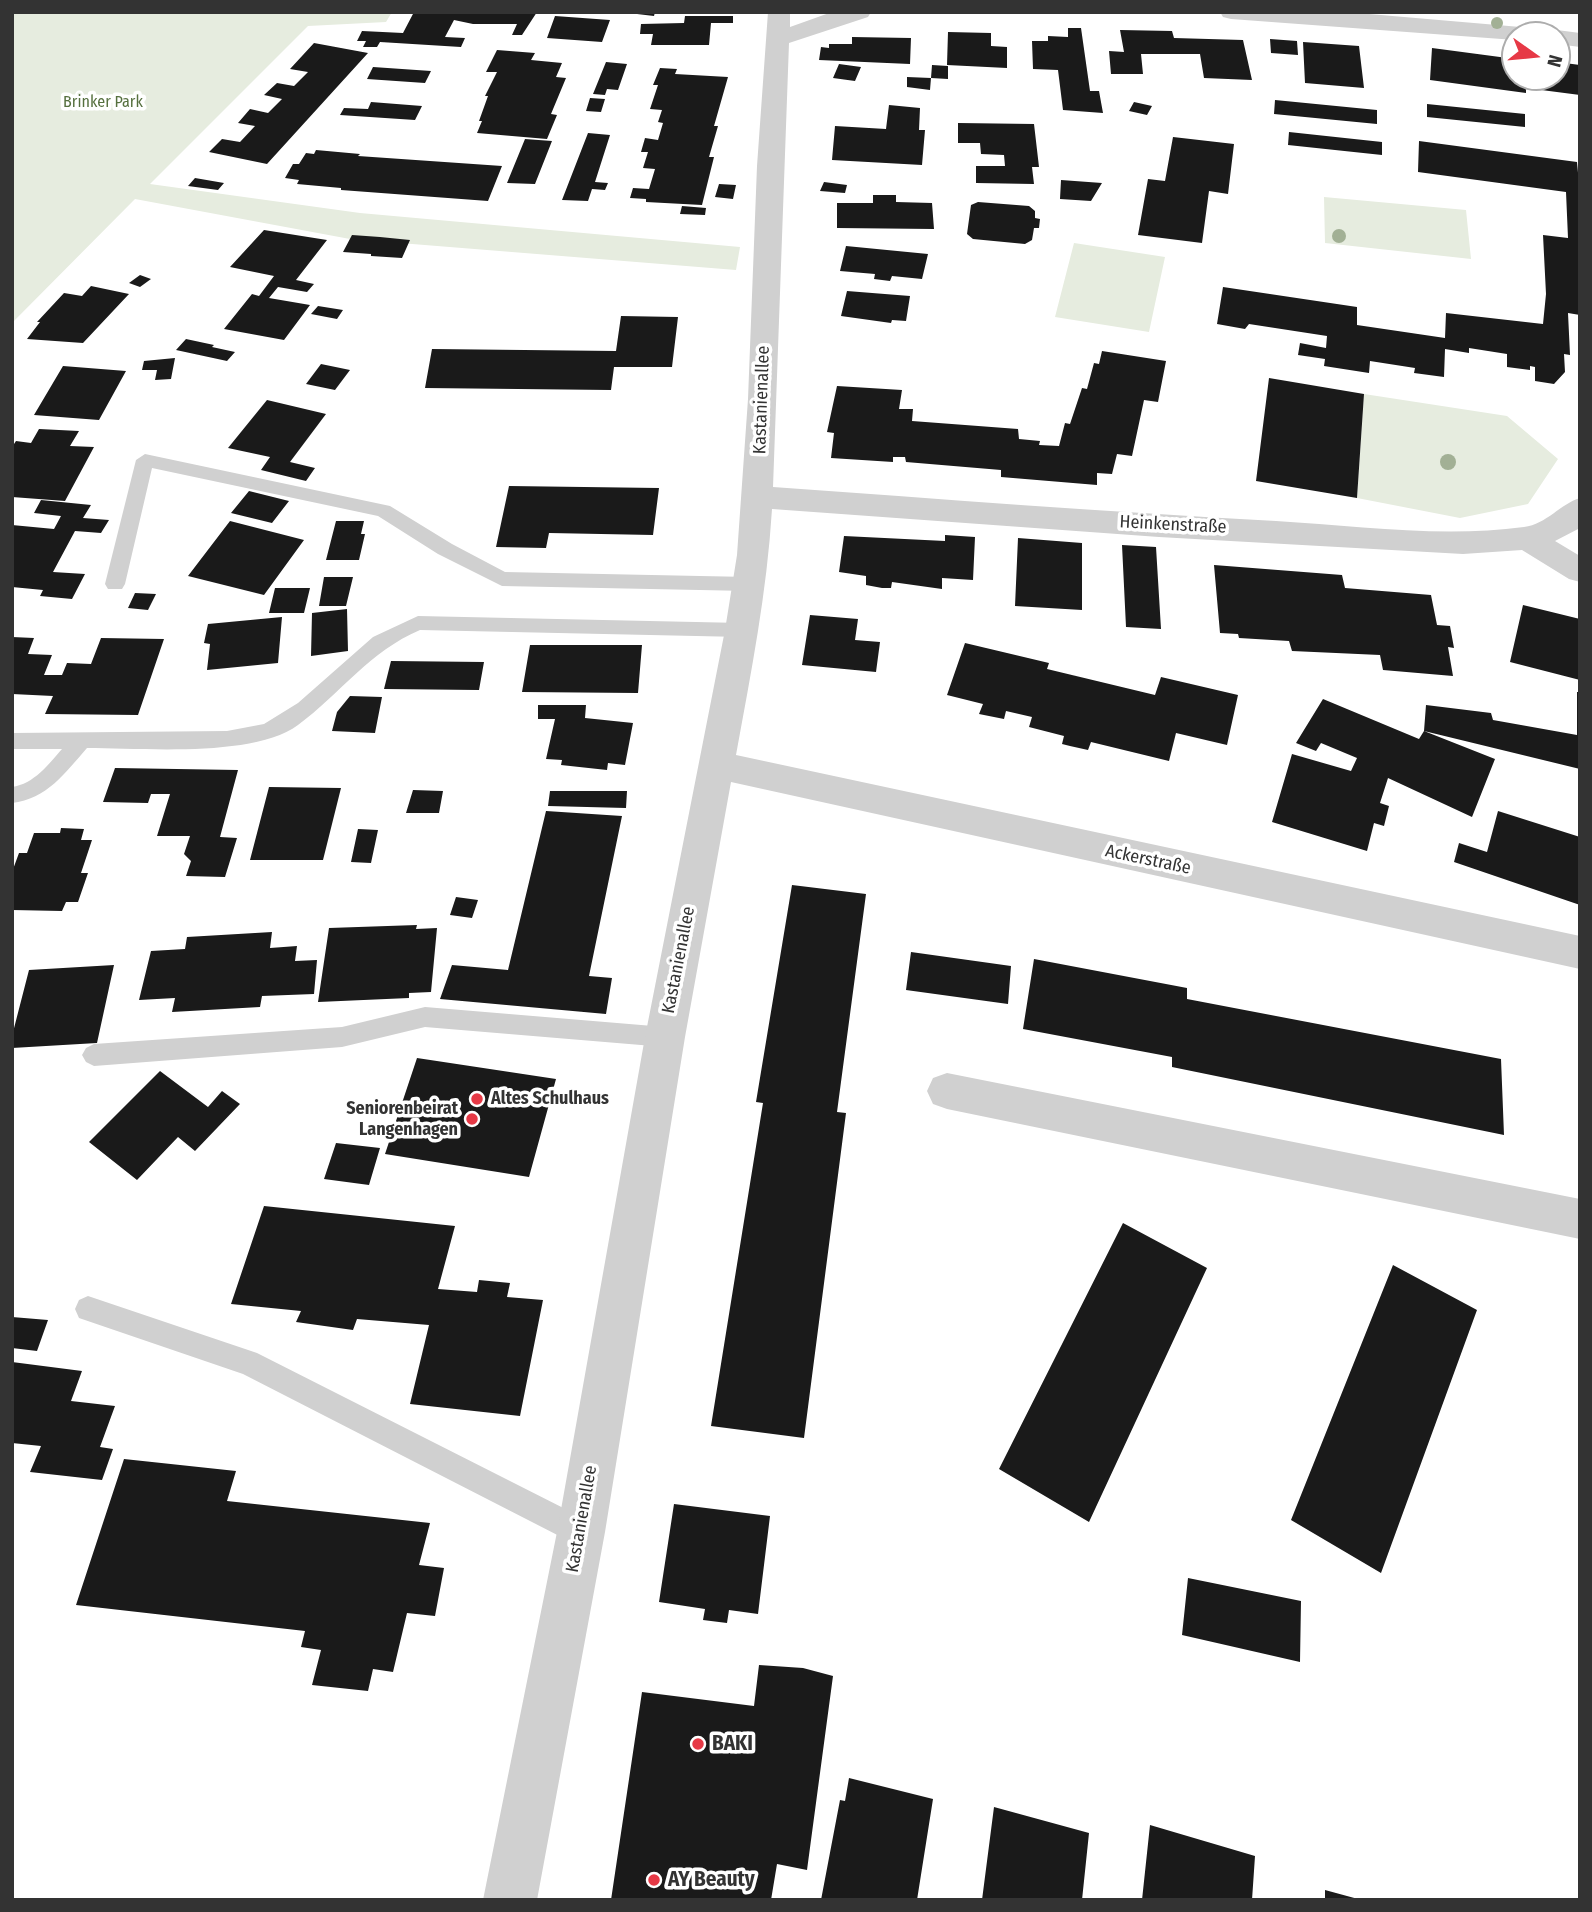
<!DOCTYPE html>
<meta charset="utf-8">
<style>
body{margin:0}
#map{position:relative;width:1592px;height:1912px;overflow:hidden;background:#fff;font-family:"Fira Sans Condensed",sans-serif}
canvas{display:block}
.frame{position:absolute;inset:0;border:14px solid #333;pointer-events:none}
.north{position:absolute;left:1501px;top:21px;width:70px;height:70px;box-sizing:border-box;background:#fff;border:2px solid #adadad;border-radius:50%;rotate:105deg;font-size:19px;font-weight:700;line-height:28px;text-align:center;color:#333}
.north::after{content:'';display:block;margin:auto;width:24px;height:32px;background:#e63946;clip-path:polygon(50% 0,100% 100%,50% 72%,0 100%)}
</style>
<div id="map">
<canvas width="1592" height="1912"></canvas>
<div class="frame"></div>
<div class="north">N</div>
</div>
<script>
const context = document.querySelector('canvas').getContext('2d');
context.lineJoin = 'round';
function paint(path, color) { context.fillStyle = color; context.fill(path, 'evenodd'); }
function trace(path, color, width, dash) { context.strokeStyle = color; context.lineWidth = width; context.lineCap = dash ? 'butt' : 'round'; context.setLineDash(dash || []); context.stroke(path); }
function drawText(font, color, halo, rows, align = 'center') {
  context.font = font + ' "Fira Sans Condensed",sans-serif'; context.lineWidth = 7; context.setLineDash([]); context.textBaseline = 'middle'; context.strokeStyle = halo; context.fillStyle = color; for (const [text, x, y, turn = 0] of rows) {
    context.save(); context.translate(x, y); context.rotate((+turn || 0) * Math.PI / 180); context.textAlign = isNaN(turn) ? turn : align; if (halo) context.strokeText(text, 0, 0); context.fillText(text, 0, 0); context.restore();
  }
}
paint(new Path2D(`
 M12,12H392L386,22L308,26L150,184L360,213L740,247L736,270L350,239L135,199L12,323Z
 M1324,197L1466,210L1471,259L1325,243Z
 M1074,243L1165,257L1149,332L1055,317Z
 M1364,394L1507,416L1558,459L1528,504L1460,518L1357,498Z`), '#e6ecdf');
paint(new Path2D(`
 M414,12H537L522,35H512L517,24H473L454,20L445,37L465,38L461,47L380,42L377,47H363L366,41H357L362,31L403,33Z
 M620,12H655L654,16Z
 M555,16L610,20L602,42L547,38Z
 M685,16H733V23H711L709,45H651L653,34H640L641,24L684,23Z
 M1068,28H1081L1090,91H1099L1103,113L1063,110L1058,70L1033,69L1032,41H1048V36L1068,37Z
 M1120,30L1172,31L1174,38L1243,40L1252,80L1204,78L1200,54H1141L1143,74H1111L1109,51L1124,52Z
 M948,32L991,33V46L1007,47V68L947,65Z
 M852,37L911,38L910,64L819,60L821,47L829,48V44H852Z
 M1270,39L1297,41L1298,55L1271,53Z
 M1303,42L1359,46L1364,88L1305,83Z
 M314,43L368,53L267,164L209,152L222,139L240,142L255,126L238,123L250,109L268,113L282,99L264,95L277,83L294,86L308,72L290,69Z
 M1432,48L1515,59V77H1557V62L1580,65V95L1526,88V93L1430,80Z
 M497,50L535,53L531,60L562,63L556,77L566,78L551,114L557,115L547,139L477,133L482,121H479L488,96H485L497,72H486Z
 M606,62L627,64L618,90L607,89L605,95L593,94Z
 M839,64L861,67L855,81L833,78Z
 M932,65L948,66V79L931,78Z
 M373,67L431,71L425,83L367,79Z
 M660,68L677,69L675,74L728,77L714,126H718L709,157H714L702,205L646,202V199L630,198L633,188L649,189L655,169L643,168L648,152H641L645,138L658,140L663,123L658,122L662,110L650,109L658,85H653Z
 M907,77L931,78L930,90L907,87Z
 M590,98L605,99L601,112L586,111Z
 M1275,100L1377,110V124L1274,114Z
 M371,102L422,106L415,120L340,115L344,108L368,109Z
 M1134,102L1152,106L1147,115L1129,111Z
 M1427,104L1525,114V127L1427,117Z
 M889,105L920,108L919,130H925L922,165L832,160L835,126L886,129Z
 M958,123L1034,124L1039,167H1032L1034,184L976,183V166H1005L1004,155L981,154L980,143H958Z
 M1289,132L1382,142V155L1288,145Z
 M588,133L610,135L595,182L608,183L605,190L592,189L588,201L562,200Z
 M1173,137L1234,144L1228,194L1209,191L1202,243L1138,235L1148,179L1165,181Z
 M525,139L552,141L535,184L507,183Z
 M1419,141L1577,162L1580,194V315L1568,313L1570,355L1564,354L1565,372L1554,384L1535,381V367L1530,366V370L1507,367V354L1469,348V353L1445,349L1444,377L1414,373L1415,368L1370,361L1369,373L1324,366L1325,359L1298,355L1300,343L1326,348L1327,336L1249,324L1245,329L1217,324L1223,287L1357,307V325L1445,338L1446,313L1543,324L1546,294L1543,235L1568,238L1566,192L1418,172Z
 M316,150L360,154L358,156L502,166L488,201L341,190V188L297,184L299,180L285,178L293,164H299L306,153L314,154Z
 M195,178L224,183L218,190L188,186Z
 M1061,180L1102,183L1091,201L1060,199Z
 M824,182L847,185L845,193L820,191Z
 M719,184L736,185L733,199L715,197Z
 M873,195H896V202L932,203L934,229L837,228V203H873Z
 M978,202L1029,206L1035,211V218L1040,219L1039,228H1034L1032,240L1025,244L973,239L967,234L971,205Z
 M682,206L706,208L705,215L680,214Z
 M264,230L327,240L296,280L314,284L307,292L278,287L269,298L310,305L284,340L224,329L252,294L259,296L274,276L230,267Z
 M352,235L380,237L410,240L402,258L371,256V254L343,252Z
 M846,246L928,254L922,279L892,276L890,281L874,279L875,274L840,271Z
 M140,275L151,279L140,287L129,283Z
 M91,286L129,294L83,343L27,339L40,322H37L64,293L82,296Z
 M847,291L910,296L906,321L892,320L891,323L841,316Z
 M318,306L343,310L337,319L311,314Z
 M621,316L678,317L672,367H614L611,390L425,388L432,349L616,351Z
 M186,339L214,345L212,347L235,352L227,361L176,350Z
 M1102,351L1166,361L1158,402L1144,400L1132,456L1117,454L1112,474L1097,473V485L1001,477V470L906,462L905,457H893V462L831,458L834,433L827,432L837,386L902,390L899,409H913L912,421L1018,429L1019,439L1040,441L1039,445L1059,446L1065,423L1070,424L1082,388L1087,389L1094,363L1099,364Z
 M175,358L171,379L155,380L157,370H142L144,361Z
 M321,364L350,370L335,390L306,384Z
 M63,366L126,371L99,420L34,415Z
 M1269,378L1364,394L1357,498L1256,481Z
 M267,400L326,414L290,462L315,468L306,481L261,470L270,457L228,448Z
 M39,429L79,431L70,446L94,447L65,501L12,497V447L16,441L31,443Z
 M509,486L659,488L653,535L549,533L546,548L496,547Z
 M249,491L289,501L272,523L231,513Z
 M41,500L91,505L83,518L109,520L101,533L75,531L53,572L85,574L72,599L40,596L43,590L12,587V525L54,529L61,516L34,513Z
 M230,521L304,540L264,595L188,576Z
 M336,521H364L361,534H365L359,560H326Z
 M945,535L975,537L973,580L942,578V589L892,582L891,588H882L866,585V576L839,572L844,536L945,541Z
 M1018,538L1082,543V610L1015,606Z
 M1122,545L1156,547L1161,629L1126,627Z
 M1214,565L1342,575L1345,588L1431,595L1437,625L1450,626L1454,648L1448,647L1453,676L1383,670L1380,655L1292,651L1289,641L1239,638L1238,634L1220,633Z
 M324,577H353L346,606H319Z
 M275,588H310L304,613H269Z
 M135,593L156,594L148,610L128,608Z
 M1523,605L1580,619V680L1510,662Z
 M347,609L348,651L311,656L312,613Z
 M810,615L858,619L855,640L880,642L876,672L802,665Z
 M282,617L278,663L207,670L210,644L204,643L208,624Z
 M12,637L34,638L28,654L52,655L44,675H62L67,663L91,664L101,638L164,639L138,715L45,714L53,696L12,694Z
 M965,643L1049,663L1047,669L1155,695L1161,677L1238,695L1227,745L1176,733L1169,761L1091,742L1088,750L1070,746L1062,744L1064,736L1029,727L1032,717L1006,711L1004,719L979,714L983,704L947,695Z
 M530,645H642L638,693L522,692Z
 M391,661L484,662L479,690L384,689Z
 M1577,692H1580V769L1424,731L1495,759L1472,817L1388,778L1380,803L1389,806L1384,826L1374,823L1367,851L1272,822L1292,754L1351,771L1357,758L1321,743L1316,751L1296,743L1323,699L1419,739L1424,731L1426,705L1491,713L1493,720L1577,735Z
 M350,696L382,697L375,733L332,731L337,712Z
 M538,705H586L585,718L633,723L625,765L608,763L607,770L561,765L562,760L546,759L555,719H538Z
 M115,768L238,770L220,837L237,838L225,877L186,876L191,861L184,854L190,836H157L170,794H151L148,803L103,802Z
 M269,787L341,788L323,860H250Z
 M413,790L443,791L439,813H406Z
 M550,791H627L626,808L548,806Z
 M546,811L622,816L589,976L612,978L606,1014L440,999L452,965L508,970Z
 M1498,811L1580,837V905L1454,862L1459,843L1487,852Z
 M61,828L84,829L81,840H92L81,873H88L78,902H66L62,911L12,910V872L19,853H27L34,833H60Z
 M358,829L378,830L371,863L351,862Z
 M792,885L866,894L837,1112L846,1113L804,1438L711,1426L763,1103L756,1102Z
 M456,897L478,900L472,918L450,915Z
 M417,925L416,929L437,928L431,992L409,993V998L318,1002L329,928Z
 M272,932L270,948L297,946L295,961L317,960L314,994L262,996L260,1007L172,1012L175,998L139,1000L151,951L185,949L187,937Z
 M911,952L1011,966L1008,1004L906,990Z
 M1034,959L1187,988V999L1501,1059L1504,1135L1172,1067V1057L1023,1029Z
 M114,965L97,1043L12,1048V1036L29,970Z
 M417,1058L556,1079L529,1177L385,1154Z
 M160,1071L208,1107L222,1091L240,1104L195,1151L178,1137L137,1180L89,1142Z
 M336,1143L380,1148L369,1185L324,1179Z
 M264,1206L455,1226L438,1289L477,1292L479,1280L510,1283L507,1297L543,1300L520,1416L410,1404L429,1325L357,1319L353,1330L296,1322L301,1311L231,1304Z
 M1123,1223L1207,1268L1089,1522L999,1469Z
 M1393,1265L1477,1310L1381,1573L1291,1520Z
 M12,1317L48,1320L37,1351L12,1348Z
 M12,1362L82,1371L71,1401L115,1406L100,1447L113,1449L102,1480L30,1472L41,1446L12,1443Z
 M124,1459L236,1471L227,1501L430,1523L419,1565L444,1568L435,1616L407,1613L393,1672L373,1669L368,1691L312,1685L321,1650L301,1647L305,1631L76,1605Z
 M674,1504L770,1516L758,1614L729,1610L727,1623L703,1620L705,1609L659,1602Z
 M1188,1578L1301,1601L1300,1662L1182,1635Z
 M759,1665L803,1668L833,1676L807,1870L777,1864L771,1900H611L642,1692L754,1706Z
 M849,1778L933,1799L917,1900H821L840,1800L845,1801Z
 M994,1807L1089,1833L1082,1900H982Z
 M1150,1825L1255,1856L1252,1900H1142Z
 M1325,1890L1358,1899V1900H1325Z`), '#1a1a1a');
paint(new Path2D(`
 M145,454L390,506L452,544L505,572L749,577L756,579L759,584L756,589L749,591L502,586L438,554L378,516L152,468L125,584L122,589H108L105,584L136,460Z
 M418,616L742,623L749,625L752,630L749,635L742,637L420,630C370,651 340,694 298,725C253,758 143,748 87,748C65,773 47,799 12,803V787C34,784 49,764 62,749H12V733L227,731L264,724L298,703L373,637Z
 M425,1007L665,1027L673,1030L677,1037L673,1044L665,1047L425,1027L342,1047L94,1066L86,1062L82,1055L86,1048L94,1044L342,1027Z
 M88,1296L257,1353L591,1522L595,1532L591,1542L581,1546L571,1542L243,1374L79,1318L75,1309L79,1300Z`), '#d0d0d0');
paint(new Path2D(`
 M768,12H790V27L832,12H871L868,17L789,43L773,487C940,499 1108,512 1276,521C1357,526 1443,538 1524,527C1547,524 1560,504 1580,498V528L1555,541L1580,556V582L1569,579L1522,550L1463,554L1159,537L772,509C767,592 751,673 736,755L1580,936V969L731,782L685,1037L605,1532L537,1900H483L557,1532L645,1037L725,630L737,555L748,399L757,166Z
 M1220,12H1346L1532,28L1540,30L1544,35H1515V40L1231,19L1223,17Z
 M1557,30L1580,33V47L1557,44V35H1547Z
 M947,1073L1580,1199V1239L947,1109L933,1104L927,1091L933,1078Z`), '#d0d0d0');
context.fillStyle = '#a2b095';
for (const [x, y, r] of [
 [1497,23,6],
 [1339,236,7],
 [1448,462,8]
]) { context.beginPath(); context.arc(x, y, r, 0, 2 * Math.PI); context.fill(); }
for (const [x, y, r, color] of [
 [477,1099,7,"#e63946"],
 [472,1119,7,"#e63946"],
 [698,1744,7,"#e63946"],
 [654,1880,7,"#e63946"]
]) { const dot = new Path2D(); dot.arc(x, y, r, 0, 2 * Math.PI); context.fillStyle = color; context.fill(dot); trace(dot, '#fff', 2.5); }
drawText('16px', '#56703f', '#fff', [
 ["Brinker Park",103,103]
]);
drawText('18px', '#333', '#fff', [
 ["Kastanienallee",762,400,-88],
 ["Heinkenstraße",1173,525,3],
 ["Ackerstraße",1148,860,12],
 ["Kastanienallee",679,960,-79],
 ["Kastanienallee",582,1519,-80]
]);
drawText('bold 18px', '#333', '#fff', [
 ["Altes Schulhaus",491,1099],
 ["Seniorenbeirat",458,1109,"right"],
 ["Langenhagen",458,1130,"right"]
], 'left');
drawText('bold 21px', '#333', '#fff', [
 ["BAKI",712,1744],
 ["AY Beauty",668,1880]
], 'left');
</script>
